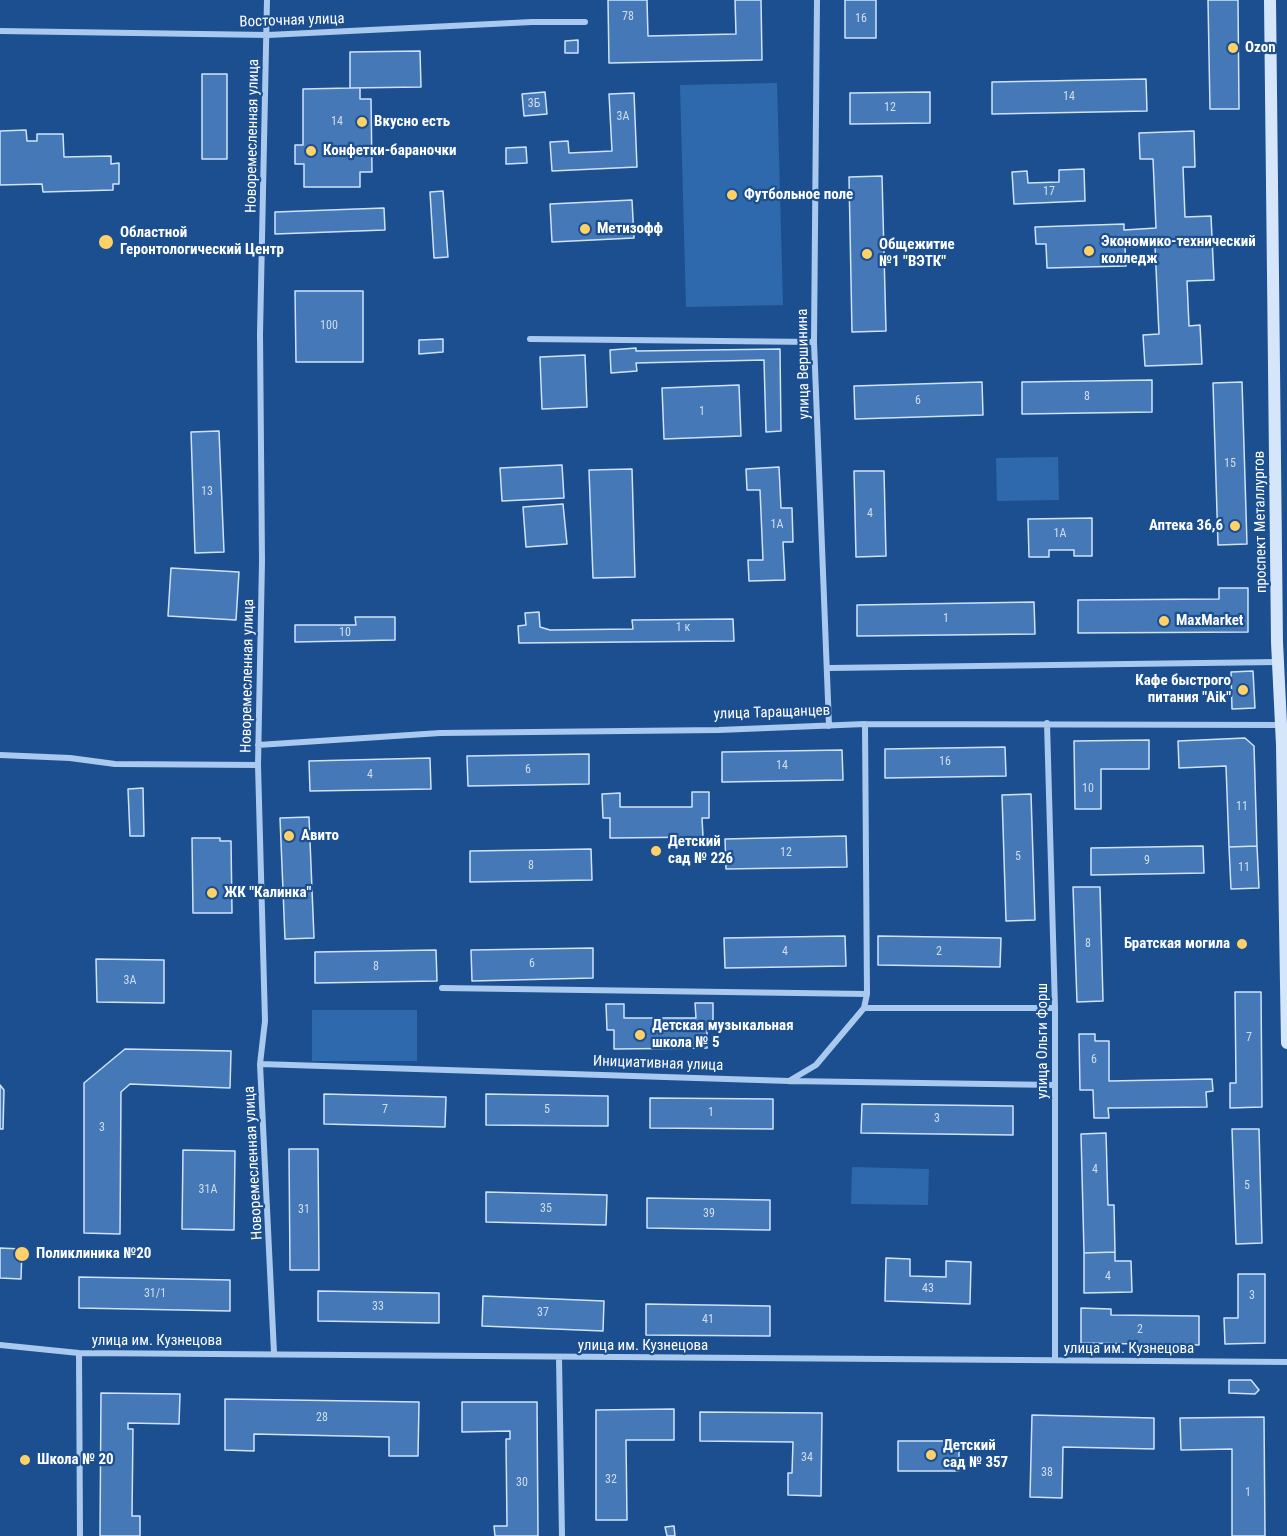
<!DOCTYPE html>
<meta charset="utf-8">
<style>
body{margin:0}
canvas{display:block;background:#1b4f8f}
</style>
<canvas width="1287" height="1536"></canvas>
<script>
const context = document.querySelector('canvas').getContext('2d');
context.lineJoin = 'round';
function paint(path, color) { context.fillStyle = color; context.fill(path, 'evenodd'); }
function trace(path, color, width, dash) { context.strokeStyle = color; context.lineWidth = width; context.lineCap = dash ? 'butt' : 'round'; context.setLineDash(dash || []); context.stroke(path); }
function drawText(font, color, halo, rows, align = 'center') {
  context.font = font + ' "Roboto Condensed",sans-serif'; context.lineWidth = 4.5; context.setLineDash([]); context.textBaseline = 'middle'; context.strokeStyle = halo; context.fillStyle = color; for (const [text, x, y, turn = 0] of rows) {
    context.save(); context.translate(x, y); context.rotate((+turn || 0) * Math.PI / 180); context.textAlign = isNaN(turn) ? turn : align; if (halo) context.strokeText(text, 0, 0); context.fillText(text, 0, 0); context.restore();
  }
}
paint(new Path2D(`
 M777,83L783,305L686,307L680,85Z
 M1058,457L1059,500L997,501L996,458Z
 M312,1010H417V1061H312Z
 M852,1167L929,1169L928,1205L851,1204Z`), '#2e69ad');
const building = new Path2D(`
 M608,0H647L648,36L736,34L735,0H761L762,60L609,63Z
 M845,0H876V38H845Z
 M1208,0H1238L1239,109H1210Z
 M578,40V53H565V41Z
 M420,51L421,87L350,88V52Z
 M202,74H227V159H202Z
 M1146,79L1147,111L992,114V82Z
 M350,88H360V99H371L372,172H360V187H304V164H295V145H303V89Z
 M545,92L547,114L524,116L522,94Z
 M930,92V123L850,124V93Z
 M634,93L637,167L552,171L550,142L568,141L569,153L612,151L609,94Z
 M26,130L27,141H37V134H63L64,157L111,156V164L119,163V184H113V190L43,192L42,184L0,185V131Z
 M1194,131L1195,167H1183L1185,217L1211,216L1214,280L1187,281L1189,326L1200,325L1202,364L1145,366L1143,335L1159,334L1155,246L1125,247L1126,266L1047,268L1046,244H1036L1035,227L1124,224V230L1156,228L1153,159H1140L1139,133Z
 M526,147L527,163L506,164V148Z
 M1084,169L1085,201L1014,204L1012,172L1027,171L1028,183L1059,182V170Z
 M882,176L886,331L852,332L849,177Z
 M443,191L448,257L434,258L430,192Z
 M632,200L634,238L552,242L550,204Z
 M384,208L385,230L275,234V212Z
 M295,291H363V362H296Z
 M443,339V352L419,354V340Z
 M636,348V351L780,349L781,431L766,432L764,360L636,363L637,371L611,373L610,350Z
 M585,355L587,407L542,409L540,357Z
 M1152,380V412L1022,414V382Z
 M982,382L983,415L855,419L854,386Z
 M1242,382L1247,544L1218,545L1213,383Z
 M739,385L741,436L664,439L662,388Z
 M219,431L224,552L195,553L191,432Z
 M562,465L564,498L502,501L500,468Z
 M779,467L781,508H792L793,542H783L785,580L749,581L748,560H763L760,490H747L746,469Z
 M632,469L635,577L593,578L589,470Z
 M854,471H884L886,556L856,557Z
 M563,504L567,544L526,547L523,507Z
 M1092,518V556H1074V550H1049V557H1029L1028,519Z
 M171,568L239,572L236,620L168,616Z
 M1219,588H1248V632L1078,633V600L1219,599Z
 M1034,602L1035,634L857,636V605Z
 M539,612L540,627L550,630L633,629L632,620L733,619L734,641L519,643L518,626L526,625L525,613Z
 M355,617H395V640L295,642V625H356Z
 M1253,671L1255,708L1232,709L1231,672Z
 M1245,738L1254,746L1257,846L1229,847L1226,766L1179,768L1178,741Z
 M1149,740V769H1101V809H1075L1074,741Z
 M1005,747L1006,776L885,778V749Z
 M842,750L843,780L722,782V752Z
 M589,754V784L468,786L467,756Z
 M430,758L431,789L310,791L309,761Z
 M143,788L144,836H130L128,789Z
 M692,792H709V818H702L703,837L610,838V818H603L602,794L620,793V807H692Z
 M1031,794L1035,920L1006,921L1002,795Z
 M309,817L314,938L285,939L280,818Z
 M846,836L847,867L726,869L725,839Z
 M192,838H220V841H231L232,913H193Z
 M1203,846L1204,873L1091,875V848Z
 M1257,846L1259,888L1231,889L1229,847Z
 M591,849L592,880L470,882V851Z
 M1073,887H1100L1103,1001L1077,1002Z
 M845,936L846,966L725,968L724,938Z
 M878,936L1001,938L1000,967L878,965Z
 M593,948V978L472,981L471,950Z
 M436,950L437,981L315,983V952Z
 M96,959L164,960V1003L97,1002Z
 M1235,992H1261L1262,1107L1230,1108V1083H1236Z
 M695,1003H713V1029H707V1048L614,1049V1030H607L606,1004H624V1018H696Z
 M1079,1034H1095V1041H1109V1081L1212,1079L1213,1091L1206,1092L1207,1107L1108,1108L1109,1118H1094L1093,1090H1080Z
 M125,1049L231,1051L230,1088L130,1084L121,1092L120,1234L84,1233V1083Z
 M0,1085L4,1090L3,1129H0Z
 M324,1094L446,1097L445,1127L324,1124Z
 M486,1094L608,1096V1126L486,1125Z
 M650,1098L773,1099V1129L650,1128Z
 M862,1104L1013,1106V1135L861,1133Z
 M1232,1129H1259L1262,1243L1236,1244Z
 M1106,1133L1108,1205H1114L1115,1252L1084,1253L1081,1134Z
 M289,1149H318L319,1270H290Z
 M183,1150L235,1151L234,1230L182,1229Z
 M486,1192L607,1195L606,1225L486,1222Z
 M647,1198L770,1200V1230L647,1228Z
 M0,1248L22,1249L21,1279L0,1278Z
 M1115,1252V1261H1131L1132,1292L1084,1293V1253Z
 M886,1258L910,1259V1276L946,1277V1261L971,1262L970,1304L885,1301Z
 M1238,1274H1265V1343L1225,1344L1224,1318H1238Z
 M79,1277L230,1280V1311L79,1308Z
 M318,1291L439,1293V1323L318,1321Z
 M483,1296L604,1301L603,1331L482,1326Z
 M646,1304L770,1306V1336L646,1335Z
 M1081,1308L1111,1309V1315L1199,1316V1345L1081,1343Z
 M1229,1380H1251L1259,1390L1255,1394L1229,1393Z
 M101,1393L180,1394L179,1424L128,1423V1429H133L132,1516H140V1536H100Z
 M225,1399L419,1402L418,1456H389V1437L254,1434V1451L225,1450Z
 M462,1402H537L538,1536H495L494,1526H507L506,1439H510V1431L462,1432Z
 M674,1409V1440H626L627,1520H596V1410Z
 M700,1412L822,1413L821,1496L788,1495V1473H792L793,1442L700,1441Z
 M1032,1415L1154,1418V1449L1063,1447L1062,1498L1030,1497Z
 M1264,1417L1265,1536H1232V1449L1181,1450L1180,1418Z
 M898,1441H959V1471H898Z
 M674,1526L675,1536H667L665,1527Z`);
paint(building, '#4478b7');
trace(building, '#cfe3fa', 1.5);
trace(new Path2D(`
 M267,0L260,334L262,561L258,765L265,1021L260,1064L274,1353
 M817,0L814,342L829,726
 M0,31L268,35L532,22H585
 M530,339L814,342
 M829,668L1277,662
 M1047,723L1055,1008V1360
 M258,745L440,733L719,730L865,724L1281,725
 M0,755L70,758L115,764L258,765
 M442,988L867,994
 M864,1008L867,994L865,724
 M260,1064L789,1081L1055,1085
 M789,1081L816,1065L864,1008H1055
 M0,1345L79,1353L1287,1362
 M79,1353L80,1536
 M559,1357L562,1536`), '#a9c9ee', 6);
trace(new Path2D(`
 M1270,0L1277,642L1282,745L1287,1043`), '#d6e6fa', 12);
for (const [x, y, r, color] of [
 [1233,48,6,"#ffd166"],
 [362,122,6,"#ffd166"],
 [311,151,6,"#ffd166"],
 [732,195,6,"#ffd166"],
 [585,229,6,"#ffd166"],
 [106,242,8,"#ffd166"],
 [1089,251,6,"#ffd166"],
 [867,254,6,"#ffd166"],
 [1235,526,6,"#ffd166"],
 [1164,621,6,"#ffd166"],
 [1243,690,6,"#ffd166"],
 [289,836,6,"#ffd166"],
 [656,851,6,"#ffd166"],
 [212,893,6,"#ffd166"],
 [1242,944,6,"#ffd166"],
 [640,1035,6,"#ffd166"],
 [22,1254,8,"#ffd166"],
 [931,1455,6,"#ffd166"],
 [25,1460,6,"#ffd166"]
]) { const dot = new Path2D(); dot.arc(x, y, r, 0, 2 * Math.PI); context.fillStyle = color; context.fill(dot); trace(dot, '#1b4f8f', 2); }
drawText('12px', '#d0dded', null, [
 ["78",628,17],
 ["16",861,19],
 ["14",1069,97],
 ["3Б",534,104],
 ["12",890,108],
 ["3А",623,117],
 ["14",337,122],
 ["17",1049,192],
 ["100",329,326],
 ["8",1087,397],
 ["6",918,401],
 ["1",702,412],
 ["15",1230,464],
 ["13",207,492],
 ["4",870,514],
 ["1А",777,525],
 ["1А",1060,534],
 ["1",946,619],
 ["1 к",683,628],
 ["10",345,633],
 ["16",945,762],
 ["14",782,766],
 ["6",528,770],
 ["4",370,775],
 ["10",1088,789],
 ["11",1242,807],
 ["12",786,853],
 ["5",1018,857],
 ["9",1147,861],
 ["8",531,866],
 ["11",1244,868],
 ["8",1088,944],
 ["4",785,952],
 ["2",939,952],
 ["6",532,964],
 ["8",376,967],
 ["3А",130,981],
 ["7",1249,1038],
 ["6",1094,1060],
 ["7",385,1110],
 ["5",547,1110],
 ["1",711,1113],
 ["3",937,1119],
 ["3",102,1128],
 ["4",1095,1170],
 ["5",1247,1186],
 ["31А",208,1190],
 ["35",546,1209],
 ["31",304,1210],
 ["39",709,1214],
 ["4",1108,1277],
 ["43",928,1289],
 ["31/1",155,1294],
 ["3",1252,1296],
 ["33",378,1307],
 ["37",543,1313],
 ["41",708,1320],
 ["2",1140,1330],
 ["28",322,1418],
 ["34",807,1458],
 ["38",1047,1473],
 ["32",611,1480],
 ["30",522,1483],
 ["1",1248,1493]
]);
drawText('15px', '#fff', '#1b4f8f', [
 ["Восточная улица",292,21,-2],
 ["Новоремесленная улица",253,136,-89],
 ["улица Вершинина",804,364,-91],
 ["проспект Металлургов",1261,522,-91],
 ["Новоремесленная улица",248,676,-89],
 ["улица Таращанцев",772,713,-2],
 ["улица Ольги Форш",1043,1041,-90],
 ["Инициативная улица",658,1064,2],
 ["Новоремесленная улица",254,1163,-93],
 ["улица им. Кузнецова",157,1341],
 ["улица им. Кузнецова",643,1346],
 ["улица им. Кузнецова",1129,1349]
]);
drawText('bold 15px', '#fff', '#1b4f8f', [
 ["Ozon",1245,48],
 ["Вкусно есть",374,122],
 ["Конфетки-бараночки",323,151],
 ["Футбольное поле",744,195],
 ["Метизофф",597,229],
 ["Областной",120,233],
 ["Геронтологический Центр",120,250],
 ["Экономико-технический",1101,242],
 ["колледж",1101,259],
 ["Общежитие",879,245],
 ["№1 \"ВЭТК\"",879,262],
 ["Аптека 36,6",1223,526,"right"],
 ["MaxMarket",1176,621],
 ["Кафе быстрого",1231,681,"right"],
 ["питания \"Aik\"",1231,698,"right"],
 ["Авито",301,836],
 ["Детский",668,842],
 ["сад № 226",668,859],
 ["ЖК \"Калинка\"",224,893],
 ["Братская могила",1230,944,"right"],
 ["Детская музыкальная",652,1026],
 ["школа № 5",652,1043],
 ["Поликлиника №20",36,1254],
 ["Детский",943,1446],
 ["сад № 357",943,1463],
 ["Школа № 20",37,1460]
], 'left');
</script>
